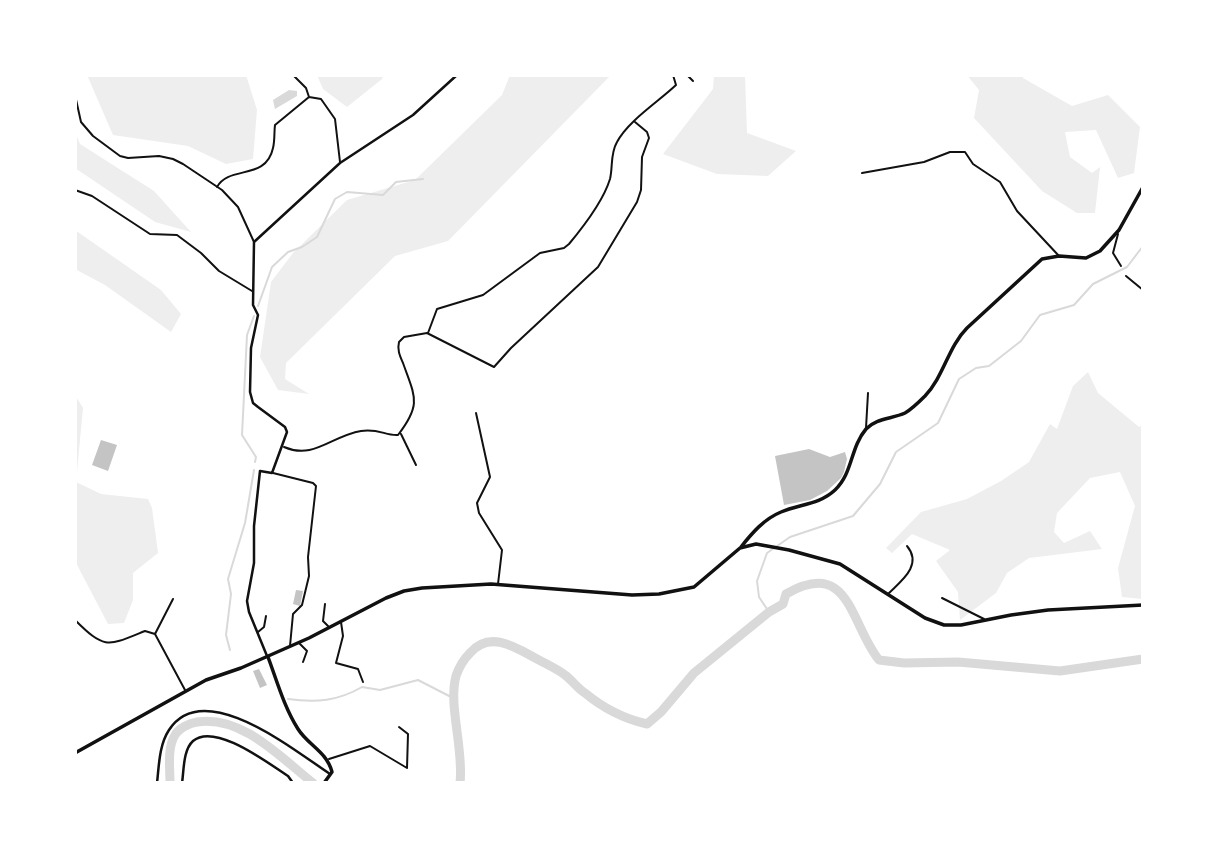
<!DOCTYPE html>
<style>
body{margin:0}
#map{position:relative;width:1218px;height:858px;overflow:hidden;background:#fff;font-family:"Exo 2",sans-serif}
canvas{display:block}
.frame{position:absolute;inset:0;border:77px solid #fff;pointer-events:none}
</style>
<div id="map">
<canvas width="1218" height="858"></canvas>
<div class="frame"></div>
</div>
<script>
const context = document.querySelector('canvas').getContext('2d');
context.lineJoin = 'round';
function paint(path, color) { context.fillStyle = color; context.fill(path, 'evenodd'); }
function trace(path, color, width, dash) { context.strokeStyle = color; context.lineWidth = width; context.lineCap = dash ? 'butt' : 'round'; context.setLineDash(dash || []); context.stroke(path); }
paint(new Path2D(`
 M87,75H246L257,110L253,159L226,164L188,146L113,135Z
 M317,75H384L382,79L347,107L323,89Z
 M510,75H611L448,241L395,256L286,363L285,379L309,394L278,390L260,357L271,282L293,253L347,200L415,180L502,95Z
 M714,75H745L747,133L796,151L768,176L717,174L663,154L713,89Z
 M967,75H1023V78L1072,106L1108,95L1140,127L1134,173L1118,178L1096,130L1065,132L1070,157L1092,173L1100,167L1095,213H1077L1042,191L974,118L979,90Z
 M75,132L80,144L154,191L191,232L155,222L75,168Z
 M75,230L161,290L181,314L171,332L105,285L75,269Z
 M1088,372L1098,393L1139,427L1143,425V599L1122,597L1118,568L1135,506L1120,472L1090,478L1057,513L1054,532L1064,543L1090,531L1102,549L1029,558L1007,573L996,593L960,620L958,592L936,561L950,550L912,534L892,553L886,548L921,512L967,499L1001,481L1029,462L1050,424L1057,429L1073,386Z
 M75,395L83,408L76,482L101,494L148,499L152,508L158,553L133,573V600L124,623L108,624L75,561Z`), '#eee');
paint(new Path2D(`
 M289,90L297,91V96L275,109L273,100Z`), '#d9d9d9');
trace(new Path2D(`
 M258,306L272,267L288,252L302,247L317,237L335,199L347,192L383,195L396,182L423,179
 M254,316L247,335L242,435L256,457L255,462
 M769,612L759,597L757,581L767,553L790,537L853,516L880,484L896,452L938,423L959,379L976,368L989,366L1021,341L1040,315L1074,305L1093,284L1127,267L1143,246
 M230,650L226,635L231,594L228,579L245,523L254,470
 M288,699C316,703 338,701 362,687L380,690L418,680L455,699`), '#d9d9d9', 2);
trace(new Path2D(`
 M170,783C170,768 167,748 175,735C179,728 190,723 197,722C242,715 280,757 313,783
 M460,783C464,749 448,705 456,676C459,667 464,659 470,653C490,630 515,647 537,659C546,664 557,669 565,675C572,680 577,688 585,693C603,708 625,719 647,724L661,712L694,673L769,612L783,604L786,594C850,557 850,624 879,660L904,663L958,662L1060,671L1143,659`), '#d9d9d9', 9);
paint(new Path2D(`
 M101,440L117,445L108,471L92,465Z
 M809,449L830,457L845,452L847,459L844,472L841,478L827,491L810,500L784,505L775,456Z
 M296,590L303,591L300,606L293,604Z
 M259,669L267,685L260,688L253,671Z`), '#c4c4c4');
trace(new Path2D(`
 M293,75L306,88L309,97L321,99L335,119L340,162
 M687,75L693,81
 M75,95L81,122L93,136L120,156L128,158L159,156L173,159L183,164L222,190L238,207L254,242
 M862,173L924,162L950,152H965L973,164L1000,182L1017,211L1059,256
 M217,187C229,165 266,181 273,148C275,140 274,132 275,125L309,97
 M75,190L92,196L150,234L177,235L201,253L219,271L252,291
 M1118,234L1113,253L1121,266
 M1126,276L1143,290
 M428,333L437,309L483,295L540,253L564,248L569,244C584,226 603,202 610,179C613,167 610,154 617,142C628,121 658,102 676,85L673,75
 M476,413L490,477L477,503L479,513L502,550L498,584
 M866,428L868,393
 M401,434L416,465
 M284,447C314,460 331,436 361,431C378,428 386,436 398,435C422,404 415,397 403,363C400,356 397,350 399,342L404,337L427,333L494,367L511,348L598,267L637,202L641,190L642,157L649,138L647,132L635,122
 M273,473L313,483L316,486L308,557L309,576L302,605L293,614L290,646
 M889,593C901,581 923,565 907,546
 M942,598L984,619
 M325,604L323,621L328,626
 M75,620C105,650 108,646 145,631L155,634L185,690
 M341,622L343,636L336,663L358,669L363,682
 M258,632L264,627L266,616
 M155,634L173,599
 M299,643L307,651L303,662
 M329,759L370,746L407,768L408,734L399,727`), '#111', 2);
trace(new Path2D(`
 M267,656L249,612L247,601L254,563V526L260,471L272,473L287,432L285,427L258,407L253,403L250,392L251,348L258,315L253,305L254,242L340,163L413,115L457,75
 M157,783C159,766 159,745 169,730C204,676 296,752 330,774
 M182,783C184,770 183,750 193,741C215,722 269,764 288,776L293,783`), '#111', 2.5);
trace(new Path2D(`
 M741,547C752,533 764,519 781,512C799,504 819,505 835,490C853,473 850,448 866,429C876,418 892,419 905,413C912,409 919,402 925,396C944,376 948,347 967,328L1042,259L1059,256L1086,258L1100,251L1119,230L1143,187
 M268,657C277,681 284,707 298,729C308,745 327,752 332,772L324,783
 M75,753L206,680L241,668L309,638L386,598L404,591L422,588L491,584L632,595L659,594L694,587L740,548L756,544L789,550L840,564L925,618L944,625H961L1011,615L1048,610L1143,605`), '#111', 3.5);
</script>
